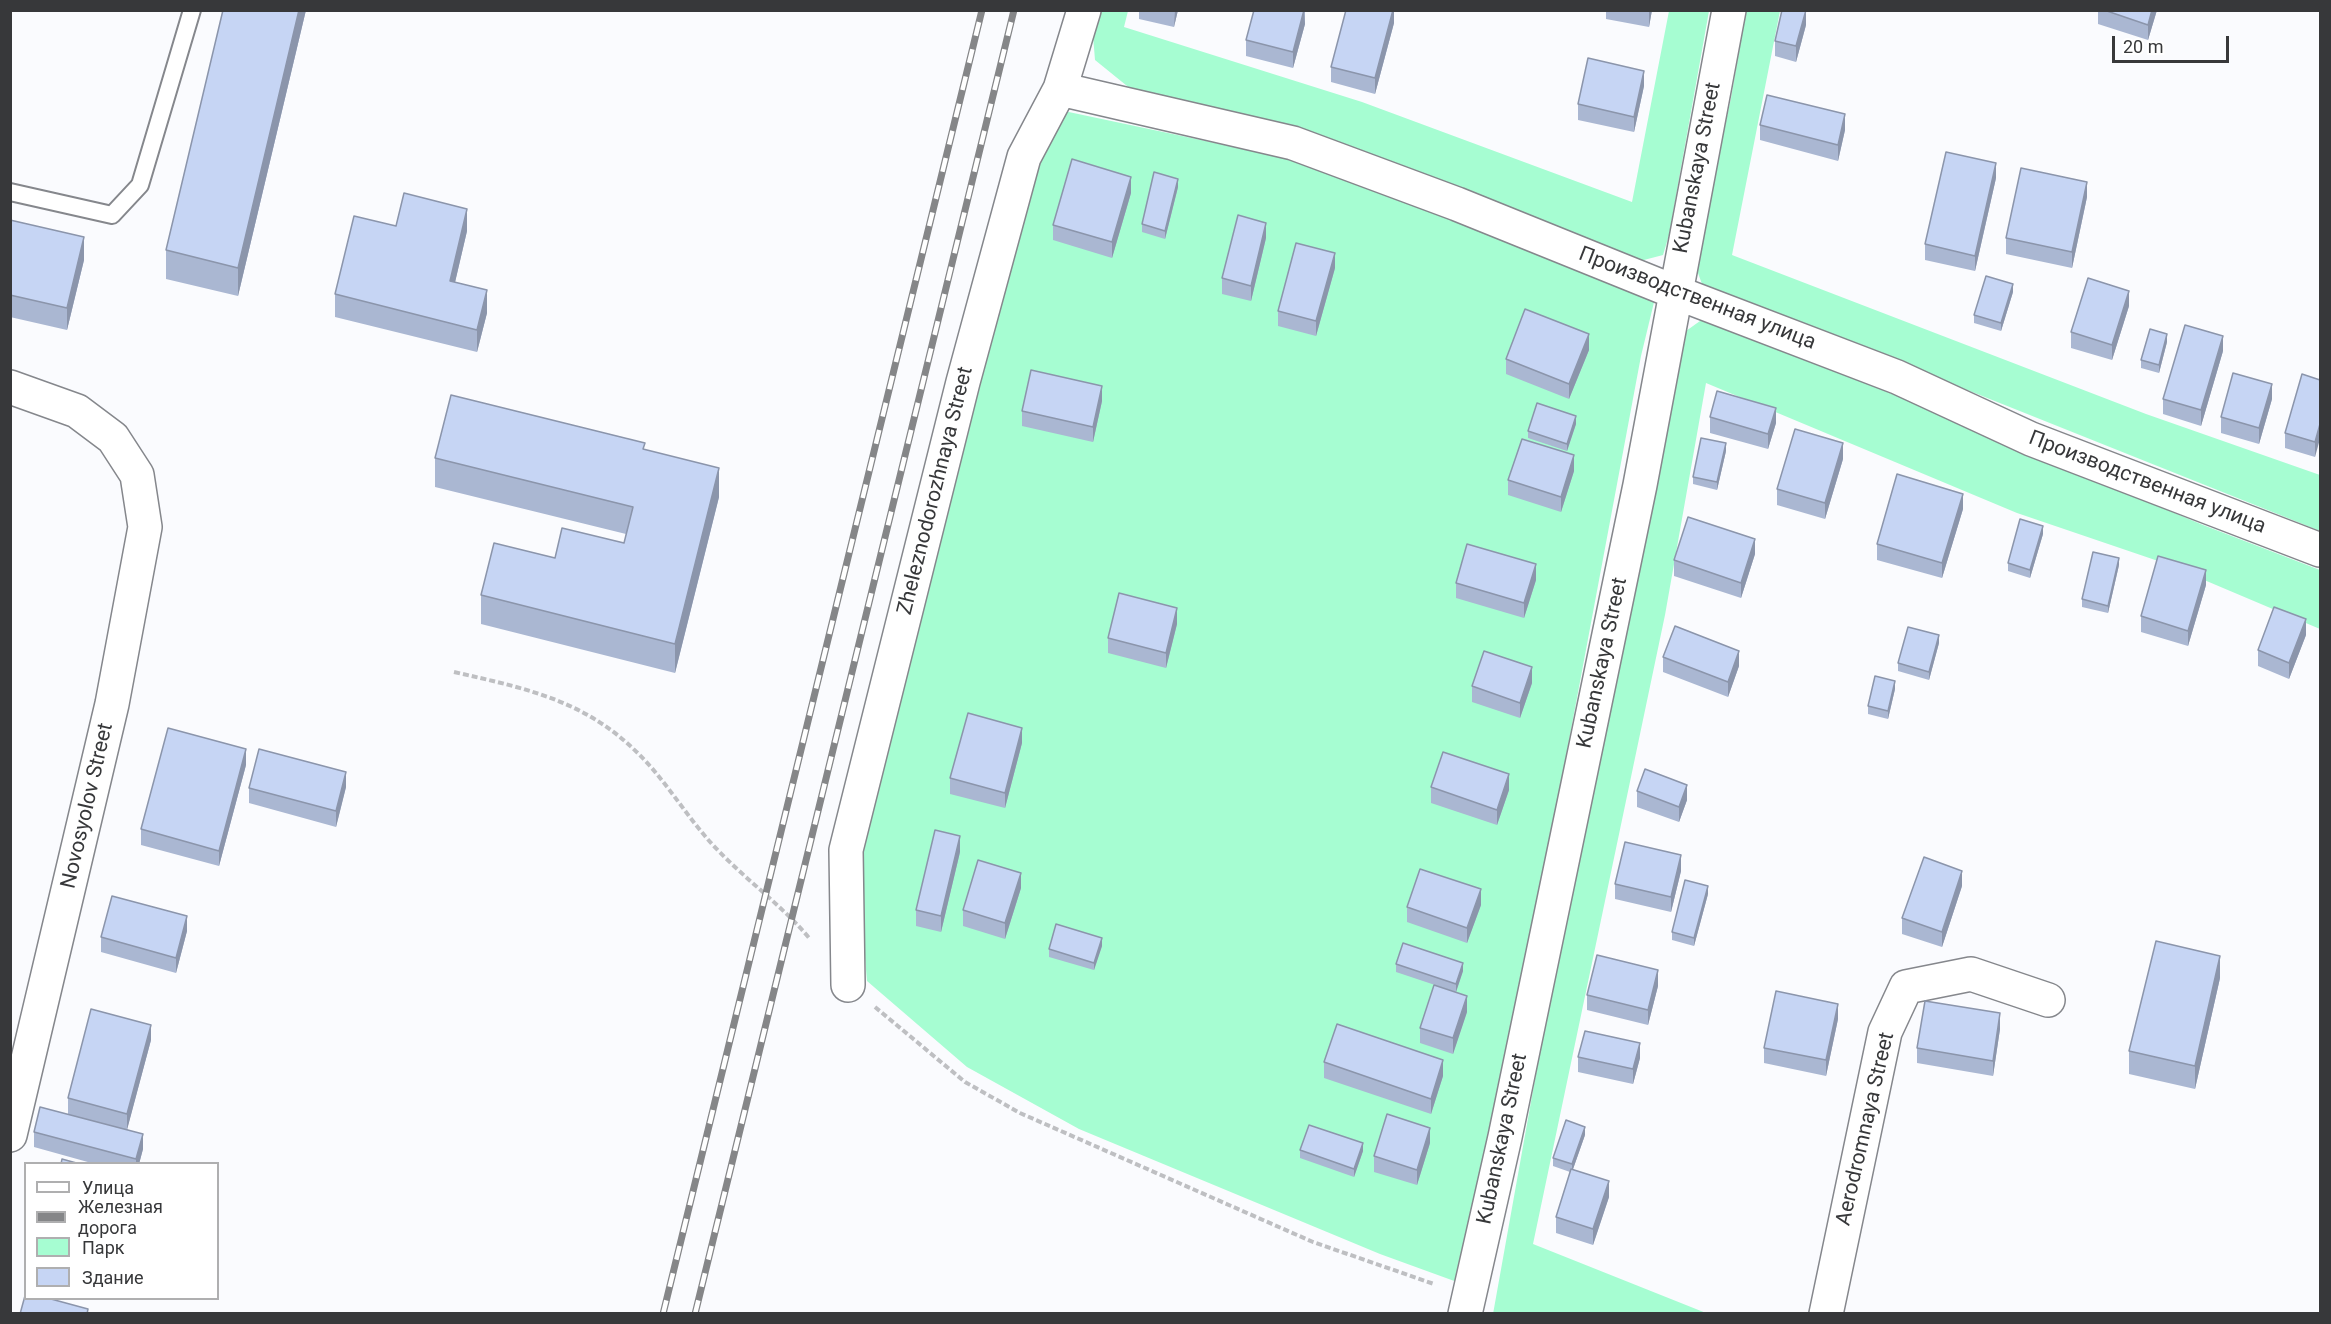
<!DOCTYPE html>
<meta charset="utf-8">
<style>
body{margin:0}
#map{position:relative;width:2331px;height:1324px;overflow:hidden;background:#fafbfe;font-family:Roboto,sans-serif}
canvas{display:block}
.frame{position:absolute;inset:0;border:12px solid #37383a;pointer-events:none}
.legend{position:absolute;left:24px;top:1162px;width:195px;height:138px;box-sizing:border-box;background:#fff;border:2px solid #afafb0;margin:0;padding:8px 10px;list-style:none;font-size:18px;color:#37383a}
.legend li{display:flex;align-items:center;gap:12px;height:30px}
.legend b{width:30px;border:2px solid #afafb0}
.scale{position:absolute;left:2112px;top:36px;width:117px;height:27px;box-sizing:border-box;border:3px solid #37383a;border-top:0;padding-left:8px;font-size:18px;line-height:21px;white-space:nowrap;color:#37383a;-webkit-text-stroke:4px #fff;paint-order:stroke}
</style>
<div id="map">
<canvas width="2331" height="1324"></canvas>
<div class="frame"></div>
<ul class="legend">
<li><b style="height:8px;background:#fff"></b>Улица</li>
<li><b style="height:8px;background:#858688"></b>Железная дорога</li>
<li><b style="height:16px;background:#a6fdd2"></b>Парк</li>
<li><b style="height:16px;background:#c6d5f4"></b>Здание</li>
</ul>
<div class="scale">20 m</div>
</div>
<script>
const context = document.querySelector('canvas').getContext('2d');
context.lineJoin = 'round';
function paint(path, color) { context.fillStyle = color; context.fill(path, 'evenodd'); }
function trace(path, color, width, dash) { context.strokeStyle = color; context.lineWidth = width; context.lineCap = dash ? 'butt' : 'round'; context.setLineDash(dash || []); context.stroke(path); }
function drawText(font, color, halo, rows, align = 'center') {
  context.font = font + ' Roboto,sans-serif'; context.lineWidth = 4.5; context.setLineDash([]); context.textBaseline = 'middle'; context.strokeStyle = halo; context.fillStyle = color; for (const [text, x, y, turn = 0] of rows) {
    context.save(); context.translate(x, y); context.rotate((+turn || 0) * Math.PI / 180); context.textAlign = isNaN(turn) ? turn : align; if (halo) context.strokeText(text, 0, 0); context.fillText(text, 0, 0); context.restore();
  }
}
paint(new Path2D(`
 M1095,11H1128L1124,27L1362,102L1632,202L1669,11H1709L1669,235L1663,255L1640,261L1564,238L1229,111L1132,90L1095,60L1092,23Z
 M1746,11H1780L1732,255L2146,414L2320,475V531L1702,284L1695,265L1731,98Z
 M1064,111L1286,158L1656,294L1641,356L1564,767L1457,1282L1380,1254L1079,1129L967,1067L867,981L858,877L940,507L1031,161Z
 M1707,316L2203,525L2320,570V629L2164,563L2017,513L1706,383L1665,615L1533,1244L1706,1313L1493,1314L1539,1057L1679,336Z`), '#a6fdd2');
const lane = new Path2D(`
 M10,192L112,215L140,185L192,10`);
const street = new Path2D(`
 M1060,89L1293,143L1457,204L1675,292L1897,377L2031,439L2320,550
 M10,387L77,411L113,438L137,475L145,527L112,704L10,1135
 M848,985L846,850L963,382L1024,157L1060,89L1084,10
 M1465,1314L1505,1137L1640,485L1729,10
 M1826,1314L1885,1032L1906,987L1971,974L2048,1000`);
trace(lane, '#85878c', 20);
trace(street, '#85878c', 36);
trace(new Path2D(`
 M454,672C533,690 593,702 650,766C672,791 690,820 712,844C743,878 781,904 810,939
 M875,1007L965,1082L1020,1113L1313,1242L1434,1284`), '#bebfc2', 4, [6, 3]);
trace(lane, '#fff', 16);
trace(street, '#fff', 33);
const rail = new Path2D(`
 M663,1314L982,10
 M695,1314L1014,10`);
trace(rail, '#858688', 7);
trace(rail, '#fff', 4.5, [14]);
paint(new Path2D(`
 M223,10H306L238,296L166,279V250Z
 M1139,10H1178L1174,27L1139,19Z
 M1305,10V24L1293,68L1246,56V40Z
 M1394,10V23L1375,94L1331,82V67Z
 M1606,10H1652L1649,27L1606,19Z
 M2098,10H2157L2148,40L2098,24Z
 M1806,25L1796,62L1775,56V41Z
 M1644,86L1634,132L1578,120V104Z
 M1760,125L1845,130L1838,161L1760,140Z
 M1996,178L1975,271L1925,260V244Z
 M1178,187L1165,239L1142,232V224Z
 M1131,193L1112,258L1053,240V225Z
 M2087,197L2072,268L2006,254V238Z
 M10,220L84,260L67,330L10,317Z
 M467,231L455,282L487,313L477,352L335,317V294Z
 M1266,238L1251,301L1222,294V278Z
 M1335,268L1316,336L1278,326V311Z
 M2013,292L2001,331L1974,323V315Z
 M2129,306L2112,360L2071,348V332Z
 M2167,342L2159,373L2141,368V360Z
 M1589,350L1569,399L1506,374V359Z
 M2223,351L2201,426L2163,414V399Z
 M2320,380L2315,457L2285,448V433Z
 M2272,399L2259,444L2221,433V417Z
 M1102,401L1093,442L1022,426V411Z
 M1710,417L1776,423L1768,449L1710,433Z
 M1576,424L1567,451L1528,438V431Z
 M645,450L719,497L675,673L481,624V595L624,543L626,534L435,487V458Z
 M1726,451L1717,490L1693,484V477Z
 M1843,459L1825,519L1777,505V489Z
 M1574,471L1561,512L1508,495V480Z
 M1963,509L1942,578L1877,560V544Z
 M2043,534L2030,578L2008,571V563Z
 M1755,554L1741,598L1674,576V560Z
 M2119,565L2108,613L2082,607V599Z
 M1536,580L1524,618L1456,598V583Z
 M2206,585L2188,646L2141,632V616Z
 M1177,624L1166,668L1108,653V638Z
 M2306,635L2289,679L2258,666V650Z
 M1939,643L1929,680L1898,671V663Z
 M1663,657L1739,666L1728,697L1663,672Z
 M1532,683L1520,718L1472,702V686Z
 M1895,689L1888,719L1868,714V706Z
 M1022,743L1005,808L950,794V778Z
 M246,765L219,866L141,845V829Z
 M346,787L336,827L249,803V788Z
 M1431,787L1509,790L1497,825L1431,803Z
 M1637,791L1687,800L1679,822L1637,807Z
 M960,852L941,932L916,926V910Z
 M1681,871L1671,912L1615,899V884Z
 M1962,886L1942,947L1902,934V918Z
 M1021,888L1005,939L963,926V910Z
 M1708,894L1694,946L1672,940V932Z
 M1481,905L1467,943L1407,922V907Z
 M187,931L176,973L101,952V937Z
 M1102,946L1094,970L1049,957V949Z
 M1396,964L1463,971L1456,992L1396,972Z
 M2220,978L2195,1089L2129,1074V1051Z
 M1658,986L1648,1025L1587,1010V995Z
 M1467,1012L1453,1054L1420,1043V1028Z
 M1838,1019L1826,1076L1764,1063V1048Z
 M2000,1029L1993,1076L1917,1063V1048Z
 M151,1040L127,1129L143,1149L139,1164H95L34,1147V1132L68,1114V1098Z
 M1578,1057L1640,1058L1633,1084L1578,1072Z
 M1324,1062L1443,1076L1431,1114L1324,1078Z
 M1585,1135L1573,1169L1609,1197L1593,1245L1556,1233V1217L1570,1172L1553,1166V1158Z
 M1430,1143L1417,1185L1374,1172V1156Z
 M1300,1150L1363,1151L1354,1177L1300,1158Z`), '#aab7d2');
paint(new Path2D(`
 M299,10H306L238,296V268Z
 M1175,10H1178L1174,27Z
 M1304,10L1305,24L1293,68V52Z
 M1393,10H1394V23L1375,94V78Z
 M1649,10H1652L1649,27Z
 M1806,10V25L1796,62V46Z
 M2152,10H2157L2148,40V25Z
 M1644,71V86L1634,132V117Z
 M1845,114V130L1838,161V145Z
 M1996,163V178L1975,271V256Z
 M1131,177V193L1112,258V242Z
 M1178,179V187L1165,239V231Z
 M2087,182V197L2072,268V252Z
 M467,209V231L450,304V281Z
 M1266,223V238L1251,301V286Z
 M84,237V260L67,330V308Z
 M1335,253V268L1316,336V321Z
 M2013,284V292L2001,331V323Z
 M487,290V313L477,352V330Z
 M2129,291V306L2112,360V345Z
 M1589,334V350L1569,399V384Z
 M2167,334V342L2159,373V365Z
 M2223,336V351L2201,426V410Z
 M2272,384V399L2259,444V428Z
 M1102,386V401L1093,442V427Z
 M1776,408V423L1768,449V434Z
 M1576,416V424L1567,451V444Z
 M2320,424V439L2315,457V442Z
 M1726,443V451L1717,490V482Z
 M1843,443V459L1825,519V503Z
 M1574,455V471L1561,512V497Z
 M719,468V497L675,673V644Z
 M1963,494V509L1942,578V563Z
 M2043,526V534L2030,578V570Z
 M1755,539V554L1741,598V583Z
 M2119,558V565L2108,613V606Z
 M1536,564V580L1524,618V603Z
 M2206,570V585L2188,646V631Z
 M1177,608V624L1166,668V653Z
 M2306,619V635L2289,679V663Z
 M1939,635V643L1929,680V672Z
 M1739,651V666L1728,697V682Z
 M1532,667V683L1520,718V703Z
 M1895,681V689L1888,719V711Z
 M1022,728V743L1005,808V793Z
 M246,749V765L219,866V851Z
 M346,772V787L336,827V811Z
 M1509,774V790L1497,825V810Z
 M1687,785V800L1679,822V807Z
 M960,836V852L941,932V916Z
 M1681,855V871L1671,912V897Z
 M1962,871V886L1942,947V932Z
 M1021,873V888L1005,939V923Z
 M1708,886V894L1694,946V938Z
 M1481,889V905L1467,943V928Z
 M187,916V931L176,973V958Z
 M1102,938V946L1094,970V963Z
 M2220,956V978L2195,1089V1066Z
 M1463,963V971L1456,992V984Z
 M1658,970V986L1648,1025V1010Z
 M1467,996V1012L1453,1054V1038Z
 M1838,1004V1019L1826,1076V1060Z
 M2000,1013V1029L1993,1076V1061Z
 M151,1025V1040L127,1130V1114Z
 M1640,1043V1058L1633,1084V1069Z
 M1443,1060V1076L1431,1114V1099Z
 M1585,1127V1135L1572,1172V1164Z
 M1430,1128V1143L1417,1185V1170Z
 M143,1134V1149L139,1164H136V1159Z
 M1363,1143V1151L1354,1177V1169Z
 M1609,1181V1197L1593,1245V1229Z`), '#8b95ab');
const building = new Path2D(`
 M223,10H299L238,268L166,250Z
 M1254,10H1304L1293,52L1246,40Z
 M1346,10H1393L1375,78L1331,67Z
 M1782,10H1806L1796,46L1775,41Z
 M2104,10H2152L2148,25Z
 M1588,58L1644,71L1634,117L1578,104Z
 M1767,95L1845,114L1838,145L1760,125Z
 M1946,152L1996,163L1975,256L1925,244Z
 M1072,159L1131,177L1112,242L1053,225Z
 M2021,168L2087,182L2072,252L2006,238Z
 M1154,172L1178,179L1165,231L1142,224Z
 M404,193L467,209L450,281L487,290L477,330L335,294L354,216L396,226Z
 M1238,215L1266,223L1251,286L1222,278Z
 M10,220L84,237L67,308L10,295Z
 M1296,243L1335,253L1316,321L1278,311Z
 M1986,276L2013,284L2001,323L1974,315Z
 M2088,278L2129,291L2112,345L2071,332Z
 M1525,309L1589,334L1569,384L1506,359Z
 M2185,325L2223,336L2201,410L2163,399Z
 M2150,329L2167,334L2159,365L2141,360Z
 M1031,370L1102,386L1093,427L1022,411Z
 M2233,373L2272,384L2259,428L2221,417Z
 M2302,374L2320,380V424L2315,442L2285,433Z
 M1717,391L1776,408L1768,434L1710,417Z
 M451,395L645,443L643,449L719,468L675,644L481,595L494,543L555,558L562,528L624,543L633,507L435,458Z
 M1537,403L1576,416L1567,444L1528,431Z
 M1795,429L1843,443L1825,503L1777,489Z
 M1701,438L1726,443L1717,482L1693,477Z
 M1522,439L1574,455L1561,497L1508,480Z
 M1897,474L1963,494L1942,563L1877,544Z
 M1688,517L1755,539L1741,583L1674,560Z
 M2020,519L2043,526L2030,570L2008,563Z
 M1467,544L1536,564L1524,603L1456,583Z
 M2093,552L2119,558L2108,606L2082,599Z
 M2158,556L2206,570L2188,631L2141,616Z
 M1119,593L1177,608L1166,653L1108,638Z
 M2274,607L2306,619L2289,663L2258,650Z
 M1675,626L1739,651L1728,682L1663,657Z
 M1908,627L1939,635L1929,672L1898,663Z
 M1484,651L1532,667L1520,703L1472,686Z
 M1875,676L1895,681L1888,711L1868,706Z
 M968,713L1022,728L1005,793L950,778Z
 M168,728L246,749L219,851L141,829Z
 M259,749L346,772L336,811L249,788Z
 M1443,752L1509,774L1497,810L1431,787Z
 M1645,769L1687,785L1679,807L1637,791Z
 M935,830L960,836L941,916L916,910Z
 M1625,842L1681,855L1671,897L1615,884Z
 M1924,857L1962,871L1942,932L1902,918Z
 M978,860L1021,873L1005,923L963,910Z
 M1420,869L1481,889L1467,928L1407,907Z
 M1685,880L1708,886L1694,938L1672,932Z
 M112,896L187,916L176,958L101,937Z
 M1056,924L1102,938L1094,963L1049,949Z
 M2156,941L2220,956L2195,1066L2129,1051Z
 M1403,943L1463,963L1456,984L1396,964Z
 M1597,955L1658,970L1648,1010L1587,995Z
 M1434,985L1467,996L1453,1038L1420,1028Z
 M1776,991L1838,1004L1826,1060L1764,1048Z
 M1925,1001L2000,1013L1993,1061L1917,1048Z
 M91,1009L151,1025L127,1114L68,1098Z
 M1337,1024L1443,1060L1431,1099L1324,1062Z
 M1585,1031L1640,1043L1633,1069L1578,1057Z
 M40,1107L143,1134L136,1159L34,1132Z
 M1387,1114L1430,1128L1417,1170L1374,1156Z
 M1566,1120L1585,1127L1572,1164L1553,1158Z
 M1309,1125L1363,1143L1354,1169L1300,1150Z
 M62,1159L80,1164H61Z
 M1571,1169L1609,1181L1593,1229L1556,1217Z
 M26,1292V1299H51L88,1309L87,1314H20Z`);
paint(building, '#c6d5f4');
trace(building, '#8b95ab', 1.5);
drawText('21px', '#37383a', '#fff', [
 ["Kubanskaya Street",1698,168,-79],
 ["Производственная улица",1697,299,21],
 ["Производственная улица",2147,483,21],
 ["Zheleznodorozhnaya Street",936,491,-76],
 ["Kubanskaya Street",1603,663,-78],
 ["Novosyolov Street",88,806,-77],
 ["Aerodromnaya Street",1866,1129,-77],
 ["Kubanskaya Street",1503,1139,-78]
]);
</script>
